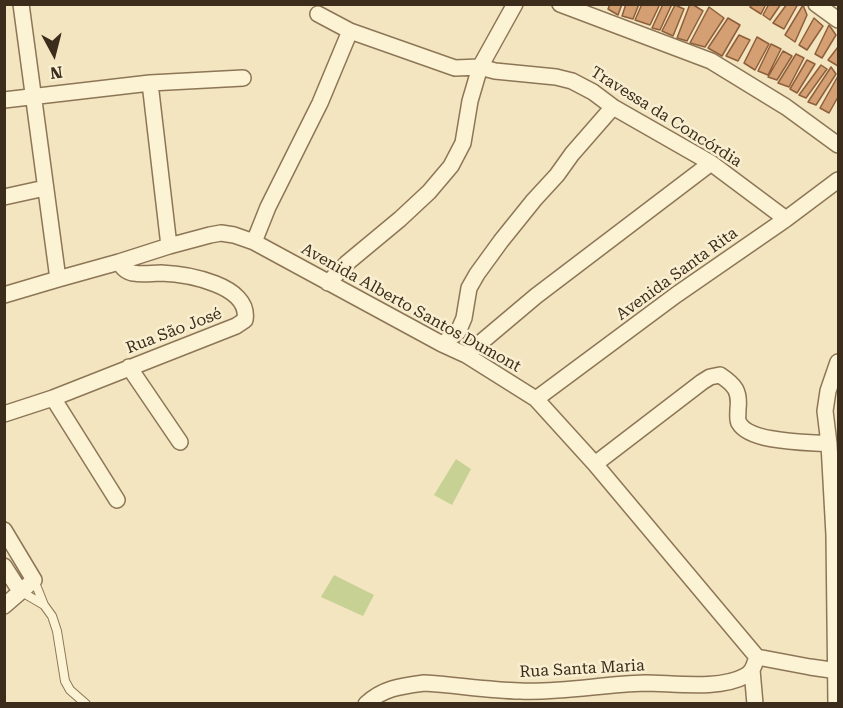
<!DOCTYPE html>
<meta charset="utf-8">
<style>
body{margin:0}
#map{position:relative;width:843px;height:708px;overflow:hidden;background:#f2e5c0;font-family:"Roboto Serif",serif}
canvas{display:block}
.frame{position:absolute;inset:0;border:6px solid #3b2c1c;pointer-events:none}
.north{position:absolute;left:24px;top:24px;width:60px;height:60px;-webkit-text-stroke:4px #f9efd0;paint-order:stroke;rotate:173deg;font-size:16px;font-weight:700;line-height:24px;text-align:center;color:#3b2c1c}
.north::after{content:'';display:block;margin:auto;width:21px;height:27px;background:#3b2c1c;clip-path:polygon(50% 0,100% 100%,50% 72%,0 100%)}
</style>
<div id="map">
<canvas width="843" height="708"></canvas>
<div class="frame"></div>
<div class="north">N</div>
</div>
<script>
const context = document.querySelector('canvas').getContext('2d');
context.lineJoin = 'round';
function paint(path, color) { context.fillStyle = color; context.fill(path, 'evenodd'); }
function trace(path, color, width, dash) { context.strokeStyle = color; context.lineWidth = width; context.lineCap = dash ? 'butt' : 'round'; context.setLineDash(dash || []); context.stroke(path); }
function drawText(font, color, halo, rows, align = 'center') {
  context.font = font + ' "Roboto Serif",serif'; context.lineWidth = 5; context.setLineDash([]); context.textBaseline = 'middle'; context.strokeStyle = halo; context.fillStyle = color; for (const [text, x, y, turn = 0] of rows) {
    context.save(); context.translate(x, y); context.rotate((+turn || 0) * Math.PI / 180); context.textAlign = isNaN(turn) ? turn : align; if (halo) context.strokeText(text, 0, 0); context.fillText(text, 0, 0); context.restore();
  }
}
paint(new Path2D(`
 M456,459L471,469L452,505L434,495Z
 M334,575L374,595L363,616L321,597Z`), '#c7d193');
const building = new Path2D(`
 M610,4H622L618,15L608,9Z
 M626,4H639L633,19L622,16Z
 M642,4H660L650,25L635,20Z
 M663,4H672L660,30L652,28Z
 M690,4H692L703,11L687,41L677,38Z
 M752,4H766L761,14L750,7Z
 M769,4H781L770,20L763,15Z
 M787,4H798L784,29L773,23Z
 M675,5L684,9L673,36L662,31Z
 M803,5L807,15L795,42L785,35Z
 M709,7L724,18L705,47L690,43Z
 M728,18L740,25L722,56L708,48Z
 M814,18L823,26L807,50L799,45Z
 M829,25L836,35L822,58L815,54Z
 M739,35L750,40L738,61L726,56Z
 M757,37L769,44L755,70L744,63Z
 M771,44L781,49L768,75L758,71Z
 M838,47V66L828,60Z
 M783,51L792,56L777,80L768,77Z
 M796,54L804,58L789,87L778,83Z
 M807,60L815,64L797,93L790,89Z
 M821,65L827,69L806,98L799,95Z
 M831,67L836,74L816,105L808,102Z
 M838,76V97L829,113L820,108Z`);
paint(building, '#d49f72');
trace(building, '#8e5f3a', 1.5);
const lane = new Path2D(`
 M34,580L44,605L52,616L57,631L65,681L70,690L86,704
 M20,591L44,605`);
const street = new Path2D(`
 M21,4L58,279
 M560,4L711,61L786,107L838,145
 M816,4L838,20
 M318,14L350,31L455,68L480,67L495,71L556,77L572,81L593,92L613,107L711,163L786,219
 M150,83L169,246
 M4,100L150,83L243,78
 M4,197L45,188
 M254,242L268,207L320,103L350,31
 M328,283L347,263L400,219L429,192L451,166L463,143L470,101L480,67L515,4
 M4,295L58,279L119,262L169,246L210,235L221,233L234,235L254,242L442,344L466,355L536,399L595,464L757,657L810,667L838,671
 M442,344L458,332L464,318L469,288L477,274L501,241L534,200L557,175L572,154L613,107
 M466,355L536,296L711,163
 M129,367L180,442
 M53,398L117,500
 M536,399L676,295L786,219L838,180
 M4,414L53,398L236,326L245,320C251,285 187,274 161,273C152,273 143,275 133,273C126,272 123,268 119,262
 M595,464L702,382L710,377L720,375C735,385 740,391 738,409C738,414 737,420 739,423C750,443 808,442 829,444
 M4,530L34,580L4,606
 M4,566L20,591
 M752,670L755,704
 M366,704C383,688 401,686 424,683C456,685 488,690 520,691C562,693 603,684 645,683C673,683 720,690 745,676C753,672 754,665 757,657
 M836,704L834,535L829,444L825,411L828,391L838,362`);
trace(lane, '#8d7656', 10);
trace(street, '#8d7656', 18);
trace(lane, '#fcf2d4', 8);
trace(street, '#fcf2d4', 15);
trace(new Path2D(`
 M838,4V5`), '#3b2c1c', 1.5);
drawText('16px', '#3b2c1c', '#f9efd0', [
 ["Travessa da Concórdia",666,117,32],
 ["Avenida Santa Rita",677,274,-36],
 ["Avenida Alberto Santos Dumont",411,308,29],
 ["Rua São José",174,331,-21],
 ["Rua Santa Maria",582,669,-3]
]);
</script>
